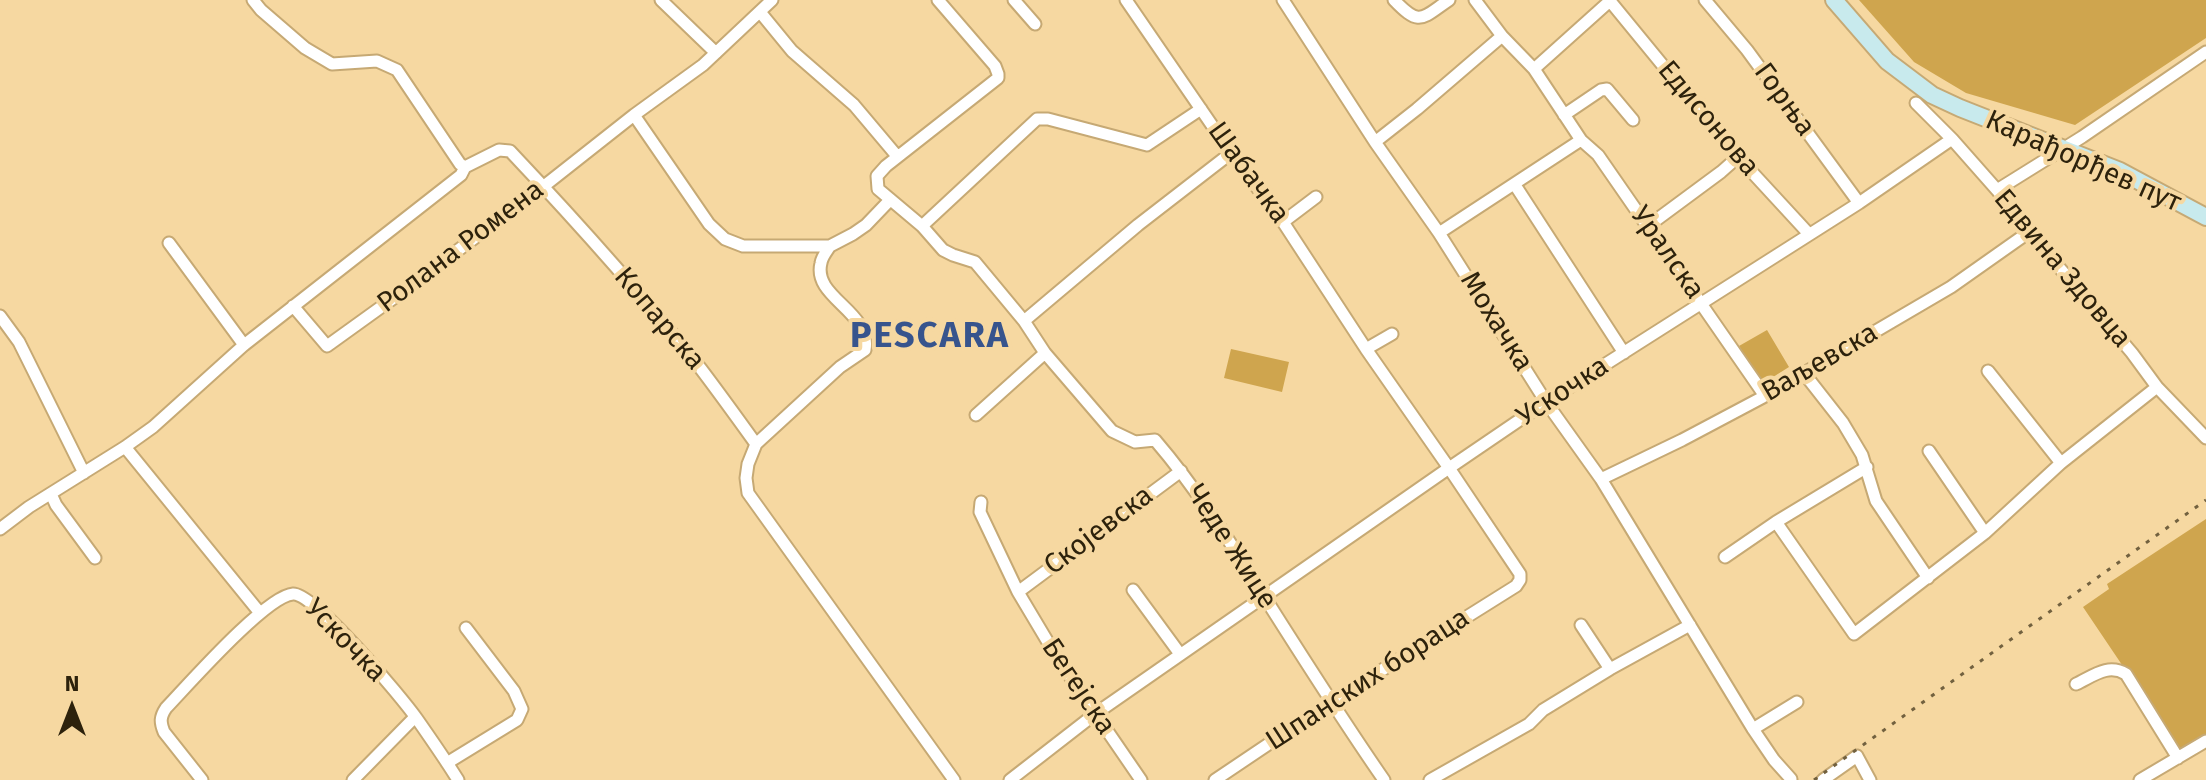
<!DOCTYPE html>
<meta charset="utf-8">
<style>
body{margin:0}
#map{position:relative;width:2206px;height:780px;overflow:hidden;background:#f6d8a1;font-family:"Fira Sans",sans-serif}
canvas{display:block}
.north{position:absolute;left:32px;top:668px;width:80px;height:80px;-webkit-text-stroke:6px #f6d8a1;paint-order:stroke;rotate:0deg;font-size:22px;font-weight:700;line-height:32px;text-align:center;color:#2d220c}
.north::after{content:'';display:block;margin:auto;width:28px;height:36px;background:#2d220c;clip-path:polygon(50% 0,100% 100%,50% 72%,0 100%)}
</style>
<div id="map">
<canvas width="2206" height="780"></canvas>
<div class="north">N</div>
</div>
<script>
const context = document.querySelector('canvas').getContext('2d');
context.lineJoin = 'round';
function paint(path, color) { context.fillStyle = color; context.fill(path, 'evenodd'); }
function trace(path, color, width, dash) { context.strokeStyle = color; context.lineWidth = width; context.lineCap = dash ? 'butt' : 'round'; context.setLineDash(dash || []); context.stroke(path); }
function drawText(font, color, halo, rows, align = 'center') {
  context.font = font + ' "Fira Sans",sans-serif'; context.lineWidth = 8; context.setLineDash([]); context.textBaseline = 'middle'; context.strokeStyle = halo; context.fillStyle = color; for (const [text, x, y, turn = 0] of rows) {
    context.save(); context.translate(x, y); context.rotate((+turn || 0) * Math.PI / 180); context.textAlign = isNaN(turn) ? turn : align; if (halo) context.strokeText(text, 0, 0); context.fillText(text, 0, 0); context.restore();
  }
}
paint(new Path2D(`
 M1859,0H2206V38L2075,125L1966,93L1914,62Z
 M1767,330L1789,367L1762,384L1739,346Z
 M1231,349L1289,362L1282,392L1224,378Z
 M2206,519V734L2180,751L2083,607L2109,589L2107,584Z`), '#cfa54e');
const minor = new Path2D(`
 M253,0L261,10L305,48L332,64L377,61L397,70L460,164L465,167L499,150L510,151C576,221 641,293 701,369C720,394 738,419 756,444
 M661,0L716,53
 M938,0L995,66L998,74V78L886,166L877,176L878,189L922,226L943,250L953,255L975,262L1024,321L1045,353L1112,431L1135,442L1155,440C1198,490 1232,545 1267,601C1305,661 1343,721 1384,780
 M1014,0L1035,24
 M1126,0L1231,153L1283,222L1366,349L1449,468L1520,574V580L1516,586L1331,702L1215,780
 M1283,0L1375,142L1439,233L1546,402L1601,479L1753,729L1774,760L1791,779
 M1394,0C1420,27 1421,19 1449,0
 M1475,0L1502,36L1534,69L1581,140L1598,155L1765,396
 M1705,0L1747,50L1859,203
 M1610,1L1738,157L1809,234
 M760,12L792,51L854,105L897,156
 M1534,69L1611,0
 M1916,103L1952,139L1997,190L2029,232L2132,353L2157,387L2206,438
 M634,115L709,224L725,239L743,246H830L853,234L866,225L889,201
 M1564,115L1601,90L1607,89L1633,120
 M1375,142L1417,109L1502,36
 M1515,185L1624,353
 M1997,190L2082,137L2206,52
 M1283,222L1316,197
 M922,226L1037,119H1048L1147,145L1201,109
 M1648,226L1721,172L1738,157
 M1439,233L1581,140
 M169,243L244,345
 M830,246C827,251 822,256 821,263C812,298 872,311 865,350L840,367L756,444L748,464L746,478L748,493L954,780
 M293,306L327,346L402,292L544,186L634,115L703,65L772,0
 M0,316L19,342L84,473
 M1024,321L1138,225L1231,153
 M1366,349L1392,334
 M1988,371L2061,463
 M1803,372L1843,423L1862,455L1876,501L1928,578
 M976,415L1045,353
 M125,447L260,613
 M1929,451L1985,533
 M1601,479L1682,440L1765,396L1951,287L2029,232
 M51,494L56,505L95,558
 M981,502L980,512L1018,592L1058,659L1141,780
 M1776,522L1854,634L1985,533L2061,463L2157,387
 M0,529L29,507L125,447L153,427L244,345L461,175L465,167
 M1725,557L1776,522L1867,467
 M1133,590L1180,654
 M1018,592L1181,471
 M1581,625L1610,669
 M2076,684C2093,676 2108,663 2126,674L2178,758
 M1753,729L1797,702
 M447,763L517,720L522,709L514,691L466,628
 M202,780L164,732C160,722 160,717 166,708C188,685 266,596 293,594C314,592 402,698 417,719C431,739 445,759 458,780
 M353,780L415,717
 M1010,780L1095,714L1449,468L1546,402L1859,203L1952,139
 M1430,780L1529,724L1543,710L1610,669L1690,625
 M1823,780L1857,756L1870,780
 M2140,780L2206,741`);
const secondary = new Path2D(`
 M1834,0L1887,61L1932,95L1960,108L2120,171L2206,217`);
trace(minor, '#c6a974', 15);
trace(secondary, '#c6a974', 20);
trace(minor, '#fff', 11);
trace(secondary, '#c8eaed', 16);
trace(new Path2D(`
 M1814,780L2206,500`), '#72613f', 3, [4, 8]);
drawText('28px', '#2d220c', '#f6d8a1', [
 ["Горња",1784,100,54],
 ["Едисонова",1708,119,50],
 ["Карађорђев пут",2083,162,24],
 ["Шабачка",1248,173,54],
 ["Ролана Ромена",461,247,-37],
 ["Уралска",1667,253,55],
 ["Едвина Здовца",2062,269,50],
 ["Копарска",659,319,50],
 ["Мохачка",1496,322,58],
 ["Ваљевска",1820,363,-30],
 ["Ускочка",1563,392,-33],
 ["Скојевска",1099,531,-37],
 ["Чеде Жице",1231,547,57],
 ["Ускочка",345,641,46],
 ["Шпанских бораца",1368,680,-33],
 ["Бегејска",1078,687,56]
]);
context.letterSpacing = '2px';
drawText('bold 36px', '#37548d', '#f6d8a1', [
 ["PESCARA",930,337]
]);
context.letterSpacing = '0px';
</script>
